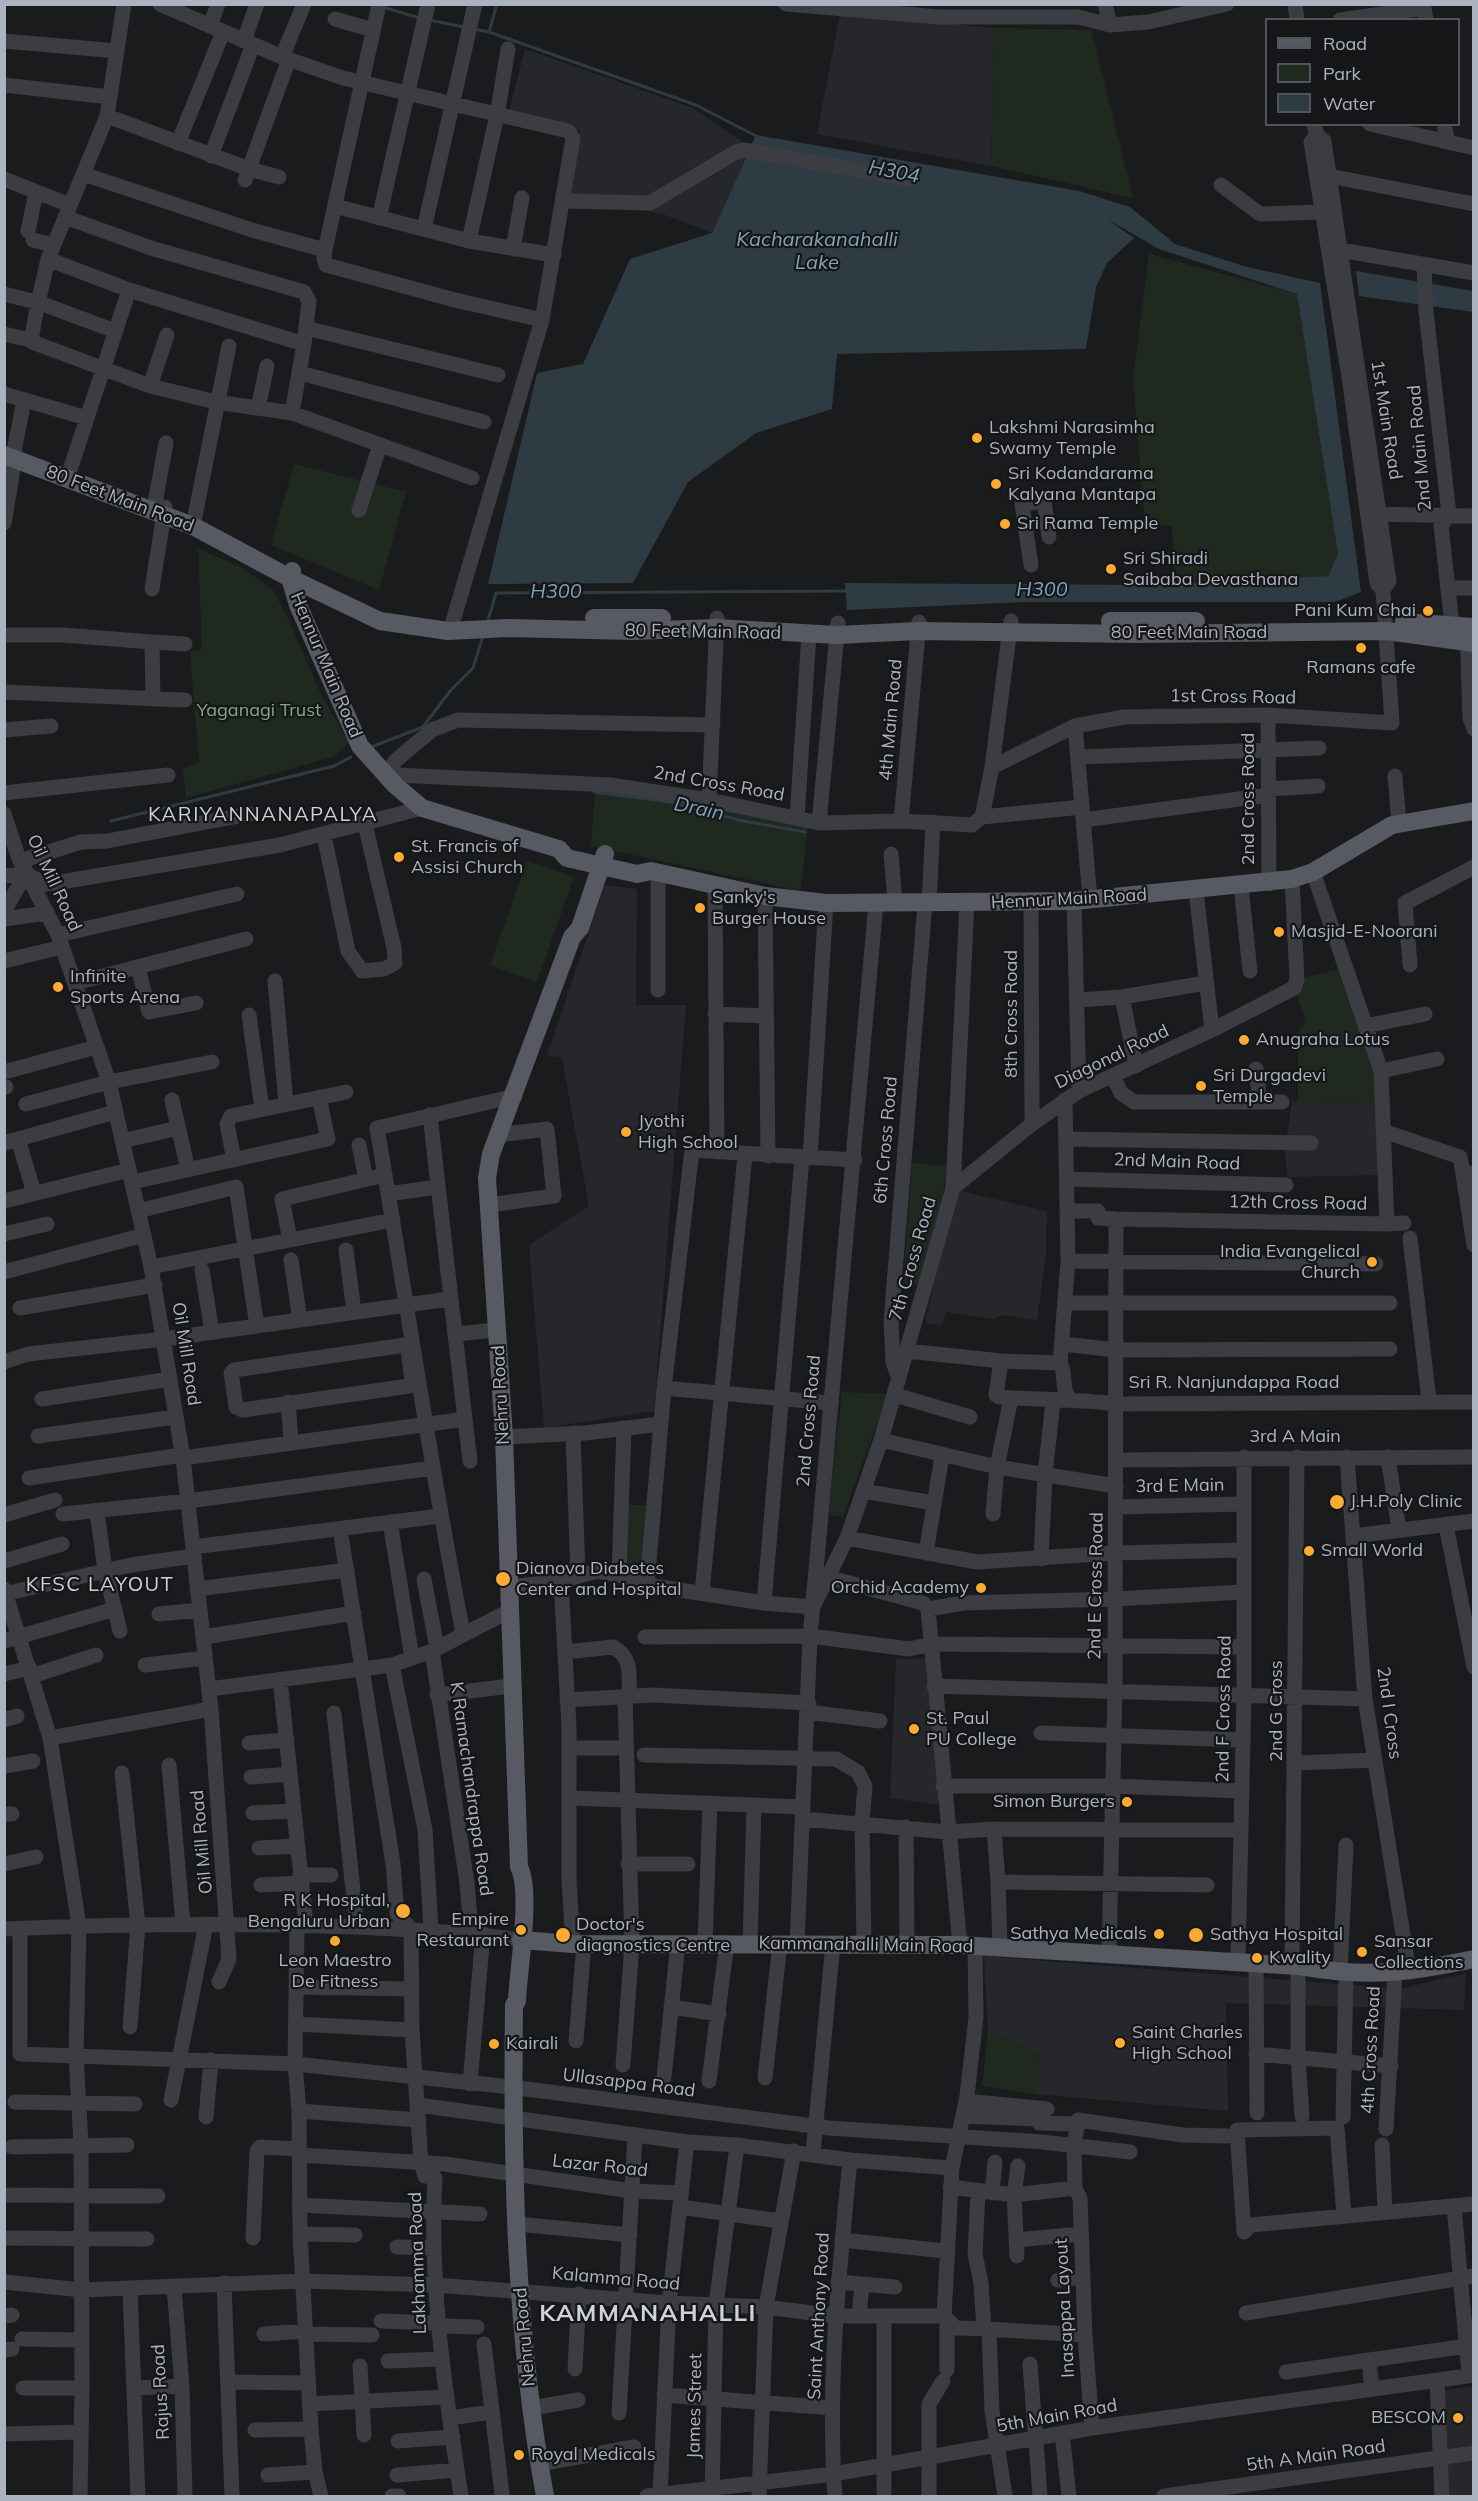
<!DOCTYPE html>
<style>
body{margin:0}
#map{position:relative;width:1478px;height:2501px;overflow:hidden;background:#1a1b1d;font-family:Mulish,sans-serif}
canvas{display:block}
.frame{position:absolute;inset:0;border:6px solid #acb3be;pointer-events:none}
.legend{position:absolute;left:1265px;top:18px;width:195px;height:108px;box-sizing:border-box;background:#151618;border:2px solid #51555a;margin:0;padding:8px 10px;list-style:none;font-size:18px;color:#acb3be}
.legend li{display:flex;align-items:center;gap:12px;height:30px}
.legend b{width:30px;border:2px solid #51555a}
</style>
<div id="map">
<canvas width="1478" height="2501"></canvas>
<div class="frame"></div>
<ul class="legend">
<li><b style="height:8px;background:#575a62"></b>Road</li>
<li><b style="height:16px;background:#202920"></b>Park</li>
<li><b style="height:16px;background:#2f3b43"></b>Water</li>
</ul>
</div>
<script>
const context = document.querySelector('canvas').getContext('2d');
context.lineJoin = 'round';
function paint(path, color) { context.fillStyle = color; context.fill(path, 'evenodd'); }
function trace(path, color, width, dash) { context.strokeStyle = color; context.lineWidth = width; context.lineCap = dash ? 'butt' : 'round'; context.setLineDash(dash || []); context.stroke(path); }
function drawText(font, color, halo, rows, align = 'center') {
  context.font = font + ' Mulish,sans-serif'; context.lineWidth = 4.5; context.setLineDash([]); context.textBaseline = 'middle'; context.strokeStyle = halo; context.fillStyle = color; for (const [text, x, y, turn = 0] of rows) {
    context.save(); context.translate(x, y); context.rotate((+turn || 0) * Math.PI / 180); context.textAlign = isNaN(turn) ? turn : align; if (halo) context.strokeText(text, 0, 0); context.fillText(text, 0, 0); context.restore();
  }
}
paint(new Path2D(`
 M840,14L994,28L991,166L817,134Z
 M525,49L693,108L750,147L712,233L665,215L569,194L580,130L509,112Z
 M605,885L637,889L636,1005H686L654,1411L544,1428L529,1245L589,1206L562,1058L547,1055Z
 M1292,1102L1381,1103L1382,1175L1287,1177L1285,1148Z
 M955,1190L1047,1211L1046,1255L1037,1320L1002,1315L993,1319L946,1312L942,1325L925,1323Z
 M896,1659H928L941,1805L890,1798Z
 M984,1956L1400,1989L1466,1973L1464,2010L1226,2003L1228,2111L1036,2094L1039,2055L988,2031Z
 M1473,2386V2445L1443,2450V2391Z
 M1473,2460V2496H1449L1448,2464Z`), '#26272a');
paint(new Path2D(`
 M994,28L1091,30L1133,198L991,166Z
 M1149,254L1297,294L1338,554L1328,576L1175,583L1172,526L1145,524L1133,379Z
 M294,464L406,492L379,590L271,545Z
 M198,549L243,568L273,590L289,620L320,692L349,743L333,757L186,798L183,769L199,763L190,651L202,649Z
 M595,789L709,806L808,827L801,891L591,846Z
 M527,861L574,877L537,982L490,965Z
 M1340,969L1374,1066L1381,1103L1298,1102V1032L1306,1022L1296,993L1302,978Z
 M912,1163L947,1166L943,1196L919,1285L903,1284Z
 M842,1392L888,1394L843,1517L828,1514Z
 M627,1505H654L645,1574L624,1568Z
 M988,2031L1039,2055L1036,2094L982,2086Z`), '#202920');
paint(new Path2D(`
 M756,135L1079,191L1130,207L1175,244L1247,267L1320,283L1361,592L1335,602H1024L847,610L845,583L1149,585L1328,576L1338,554L1297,294L1159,249L1107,219L1134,238L1107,263L1096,287L1086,349L837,354L832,409L756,433L688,482L633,583L488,584L537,373L583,364L630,259L712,233Z
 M1356,271L1473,291V312L1359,296Z`), '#2f3b43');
trace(new Path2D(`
 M497,4L489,32L696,105L758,137
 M383,7L419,18
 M429,20L464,27
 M473,29L489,32
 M487,624L496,593L847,591
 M371,747L423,727L450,691L473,668L483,636
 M594,792L670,802L743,821L805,832
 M111,821L334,766L351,757`), '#2f3b43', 3);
trace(new Path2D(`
 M160,4L282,57L343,78L568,131L573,138L542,320L450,631
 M786,4L939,17H1078L1110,25L1148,22L1227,4
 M1105,4L1110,25
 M1295,4L1297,20
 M335,19L373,30
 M1340,20L1424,8L1426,20
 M210,26L218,4
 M4,41L117,51
 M244,41L257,4
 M282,57L304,4
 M4,85L110,97
 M107,116L249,169L289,59
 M1370,124L1474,148
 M1444,124L1448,142
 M1317,135L1311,142L1349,377L1377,583L1383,590
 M178,143L223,32
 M211,156L253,45
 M83,174L252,230L325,250L379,4
 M1319,174L1474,204
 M4,179L70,205
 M245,180L249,169L279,177
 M1221,185L1260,214L1322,212
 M565,201L650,203L736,152L744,150L910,179
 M335,206L469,241L554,255
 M65,217L151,248L304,292L309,301L304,344
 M379,218L428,4
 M424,229L475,4
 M28,231L36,192
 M33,240L53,245
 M469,241L497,115L508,49
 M513,249L522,198
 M1334,249L1474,273
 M325,250L324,259L326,265L455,300L542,320
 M48,259C45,273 30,334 32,342L150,386L216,402L292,413L304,344L129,290
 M1424,265L1426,312L1449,514L1441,526L1452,625
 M4,294L40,303L115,331
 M306,328L498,375
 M4,334L31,340
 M300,373L484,422
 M150,386L167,335
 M4,394L87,418
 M258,408L267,366
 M292,413L472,478
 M14,451L24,401
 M70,470L129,290L48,259L107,116L124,4
 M155,503L166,443
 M359,510L380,445
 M1370,514L1474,516
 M4,523L15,458
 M193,526L229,346
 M1031,565L1022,504L1044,501L1049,537
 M1448,588H1474
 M152,589L165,507
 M1467,631L1470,718L1474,729
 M4,635H63L152,642L153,699
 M152,642L185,644
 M4,692L185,700
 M1268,715L1269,884
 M1075,726L1090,899
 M4,730L51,726
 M1079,757L1319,748
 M992,767L1075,726L1124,717L1268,715L1392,723L1383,590L1389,581L1324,141L1317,135L1314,124
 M396,775L610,785L709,800L819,823L901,821L972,825L982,817L992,767L1011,621
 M1395,776L1399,824
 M393,782L396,775L392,766L395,761L432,730L458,720L713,725
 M1269,789L1318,786
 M4,793L168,775
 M709,800L717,618
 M4,814L18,856L58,935L109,1082L151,1267L183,1458L211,1709L229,1959L219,1982
 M797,817L809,634
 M982,817L1082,807
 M1083,820L1269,795
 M901,821L919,622
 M819,823L838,623
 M324,835L348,951L362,971L384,969L395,963L394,948L365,824
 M891,854L895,902
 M20,861L81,842L107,841L249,814
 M658,873V990
 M4,876L26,874L45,884L55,883L280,845L422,808
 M715,885L717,1152
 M1241,886L1250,971
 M1196,891L1212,1030
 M765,896L768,1156
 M1074,901L1079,1091
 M929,903L933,822
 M1031,903L1032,1124
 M4,911L26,874
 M4,919L47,913
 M58,935L237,894
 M4,961L62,947
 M1410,965L1405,903L1474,867
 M138,967L149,1012L196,1003
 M275,981L286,1103
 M75,983L246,939
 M1122,997L1136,1066
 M1078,1000L1122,997L1206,983
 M715,1014L765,1016
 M249,1015L262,1109
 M1365,1026L1425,1014
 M1256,1069L1260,1102
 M1381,1071L1437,1059
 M4,1072L96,1047
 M1113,1076L1121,1093L1134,1102H1282
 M4,1087H6
 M172,1100L188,1170
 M26,1104L109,1082L212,1062
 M430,1115L455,1334L497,1330
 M1386,1132L1460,1157L1463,1174L1474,1173
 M18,1139L34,1193
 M1066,1139L1311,1143
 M122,1141L178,1128
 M4,1143L115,1112
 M359,1145L366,1179
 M810,1158L826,903
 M234,1160L227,1124L231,1116L346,1092
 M1463,1174L1474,1245
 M1067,1179L1286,1185
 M132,1182L328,1139L319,1097
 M953,1188L1032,1124L1079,1091L1212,1030L1294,988L1297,980L1292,879
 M388,1194L437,1187
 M4,1201L129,1170
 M489,1205L554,1196L547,1129L498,1135
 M138,1211L236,1187L257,1326
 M1067,1211H1098V1218L1116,1219L1387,1224L1381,1071L1313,872
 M1387,1224L1404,1223
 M4,1234L47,1224
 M1410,1238L1429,1401
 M290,1240L282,1199L385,1175
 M346,1250L354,1312
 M291,1260L300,1320
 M1068,1261L1376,1264
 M151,1267L393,1220
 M202,1270L212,1332
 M4,1272L144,1235
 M1067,1303H1390
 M20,1308L155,1285
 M455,1334L470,1461
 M1063,1344L1116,1350L1390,1349
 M405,1345L408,1348L412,1383L409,1386L243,1410L236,1407L231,1373L234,1370Z
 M908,1351L1001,1361L1060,1363C1067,1374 1060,1388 1070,1399
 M1001,1361L996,1395L999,1397C1038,1400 1077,1399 1116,1404L1474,1402
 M4,1362L28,1354L164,1339L449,1299
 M1060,1363L1068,1261L1065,1100
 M899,1379L893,1362L891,1321L925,903
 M664,1388L830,1403
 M895,1395L970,1417
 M42,1399L170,1379
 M288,1402L291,1441
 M573,1433L578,1576
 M38,1436L176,1417
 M504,1437L585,1433L661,1424
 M881,1440L997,1467L1116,1486
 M1347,1457L1365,1699L1409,1972
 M1388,1457L1399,1530
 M183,1458L465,1419
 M1116,1460L1474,1457
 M29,1478L182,1455
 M863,1491L934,1503
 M1116,1507L1244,1504
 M97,1512L105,1570L120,1631
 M63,1514L188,1501L433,1468
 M993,1514L997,1467L1011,1398
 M4,1515L55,1500
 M390,1522L412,1658
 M1446,1525L1474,1667
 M340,1529L393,1864L397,1914L411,1929L412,2030L421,2163L425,2176L435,2178C429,2285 445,2391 461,2496
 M1353,1536L1474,1521
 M847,1538L977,1562L1114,1553L1244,1550
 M193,1547L440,1516
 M926,1553L942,1456
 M1041,1559L1045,1474L1053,1402
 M4,1561L62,1544
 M619,1575L624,1428
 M827,1577L923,1603L928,1609L960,1945
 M424,1579L437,1648
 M561,1581L569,1727V1880L573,1944
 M647,1585L664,1388L692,1150L855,1160
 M510,1587L561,1581L597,1571L619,1575L647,1585L764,1603L813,1607L847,1538L881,1440L953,1188L967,903
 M4,1589L50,1738L79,1926L76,2055L81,2144L82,2388L80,2496
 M197,1589L347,1570
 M702,1592L745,1155
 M4,1594L131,1565L194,1556
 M764,1603L802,1158
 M928,1609L964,1603L1114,1599L1244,1592
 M159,1614L200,1610
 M463,1633C430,1465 406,1296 377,1128L515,1096
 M203,1637L354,1613
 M645,1637L810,1636L909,1649L932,1644L1244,1647
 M4,1641L115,1609
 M432,1651L467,1883L471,1932
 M565,1652L613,1647C633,1657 629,1677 629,1696
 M145,1665L205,1658
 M392,1665L425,1830L431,1929
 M4,1674L30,1668
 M32,1676L96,1655
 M280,1679L306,1925
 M934,1686L1365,1699
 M209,1689L392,1665L432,1651L511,1610
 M437,1695L511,1686
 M567,1700L653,1695L809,1703
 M808,1712L880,1721
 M334,1713L357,1927
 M4,1720L17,1716
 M1041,1733L1243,1740
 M50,1738L211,1709
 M249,1743L287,1740
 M569,1748H626
 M644,1755L836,1759L858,1772L865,1786L862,1823L864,1944
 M1296,1763L1375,1760
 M169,1765L183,1924
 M4,1766L33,1761
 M122,1773L138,1925L130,2027
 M251,1777L290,1774
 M943,1786H1113L1242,1791
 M571,1798L803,1807
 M253,1813L294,1811
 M4,1814H12
 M803,1819L948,1832L994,1829L998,1882
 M906,1827L907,1945
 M994,1829L1241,1830
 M259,1848L297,1846
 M4,1864L36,1857
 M628,1864H688
 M300,1875H331
 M261,1885L302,1883
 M297,1925L295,2064L299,2111L300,2234L311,2429L315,2472L321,2496
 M4,1929C122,1924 239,1923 357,1927C412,1930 466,1932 521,1940
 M20,1929V2054L295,2064L511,2087L829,2128L1042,2142L1130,2152
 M705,1943L710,1803
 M750,1943L754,1805
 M797,1944L810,1636L876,903
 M1000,1948L998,1882L1207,1885
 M1109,1954L1115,1690L1116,1219
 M1238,1962L1244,1695V1457
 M1256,1963L1257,2113
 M1292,1965L1297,1457
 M1298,1966V2057L1302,2116
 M1340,1973L1346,1845
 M297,1987L412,1989
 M671,2007L719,2014
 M296,2024L412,2030
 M576,2041L584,1944
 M1256,2054L1391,2066
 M623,2065L632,1944L625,1696
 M664,2077L678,1943
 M765,2078L780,1943
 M709,2081L727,1943
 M470,2084L483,1934
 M171,2100L206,1924
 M966,2101L1047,2109
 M15,2102L135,2104
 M418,2105L687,2142L737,2145L850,2160L952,2168
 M299,2111L419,2120
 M963,2116L1037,2119L1039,2123L1077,2124
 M206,2117L211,2060
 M1343,2117L1346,1974
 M1386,2129L1395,1973
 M1382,2145L1385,2212
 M12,2147L127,2145
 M813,2154L833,1944
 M299,2155L445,2164L632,2191L681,2193
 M950,2187L1014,2195L1075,2188
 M978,2192L975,2254L981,2283L984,2329
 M992,2193L995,2162
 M4,2195L158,2196
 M299,2205L480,2214
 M1454,2206L1469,2375
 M680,2207L780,2221
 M517,2224L630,2235
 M1244,2232L1237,2130L1337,2128L1344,2216
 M1244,2232L1251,2225L1474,2204
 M300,2234L355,2235
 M4,2238L147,2239
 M253,2238L257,2151L260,2147L299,2149
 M842,2240L945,2251
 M1016,2240L1081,2234
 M397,2247L434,2248
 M1017,2256L1014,2195L1018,2166
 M1058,2280L1083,2277
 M4,2282L82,2290L302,2281L435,2285L669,2303L766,2307L835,2316H944L956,2328L989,2329L992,2411L1005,2496
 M838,2282L895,2287
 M224,2283L232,2496
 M174,2287L182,2386L185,2496
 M130,2290L138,2496
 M1246,2313L1474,2276
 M4,2316L12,2315
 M859,2316L862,2285
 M944,2316L952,2168L967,2096L976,2017L975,1946
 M381,2321L437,2323
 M947,2321V2370
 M438,2326L477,2327
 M989,2329L1085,2335
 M264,2334L305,2331
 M305,2334L372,2335
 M22,2339L81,2340
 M484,2344L502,2494
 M4,2350L12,2349
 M1369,2360L1372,2389
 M388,2361L441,2359
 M1030,2364L1040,2496
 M360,2366L364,2435
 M575,2369L579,2294
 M1286,2372L1474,2345
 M1437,2380L1442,2496
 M229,2382L308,2383
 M23,2388H82
 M134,2388L182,2386
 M664,2395L833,2408
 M309,2404L447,2397
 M532,2408L578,2400
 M619,2413L635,2136
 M450,2418L491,2412
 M1092,2428L1085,2335L1080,2198L1075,2188L1074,2147L1078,2120L1183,2135L1227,2136
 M255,2430L311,2429
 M1062,2433L1069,2496
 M4,2434L81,2432
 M398,2441L453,2437
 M539,2464L634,2447
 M268,2475L315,2472
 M397,2475L457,2470
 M392,2496H399
 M647,2496L834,2474L1092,2428L1474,2375
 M660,2496L669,2303L687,2142
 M712,2496L716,2305L737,2145
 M759,2496L766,2307L794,2151
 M835,2496C827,2384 839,2272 850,2160
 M884,2496V2317
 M929,2496V2404L943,2381
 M1164,2496L1474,2453`), '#3b3d43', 15);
trace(new Path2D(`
 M4,455L193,526L290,578L380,621L448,631L508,628L632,631L716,628L837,635L918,631L1138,634L1387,631L1474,643
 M292,571L290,578L298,605L360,746L395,785L422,808L559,849L567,858L637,874L651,871L765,896L826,903L1074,901L1292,879L1313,872L1392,825L1474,811
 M594,618H662
 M1110,621H1196
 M1404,622L1474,627
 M521,1940L573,1944L960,1945L1298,1966C1367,1978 1407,1973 1474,1959
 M545,2496C515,2335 512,2169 514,2005L517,2001C518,1971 532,1891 519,1867L504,1437L487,1178L491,1154L572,937L580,928L605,854`), '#575a62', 18);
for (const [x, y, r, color] of [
 [977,438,6,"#ffab31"],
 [996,484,6,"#ffab31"],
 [1005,524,6,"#ffab31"],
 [1111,569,6,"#ffab31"],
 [1428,611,6,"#ffab31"],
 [1361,648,6,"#ffab31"],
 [399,857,6,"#ffab31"],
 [700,908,6,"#ffab31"],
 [1279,932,6,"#ffab31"],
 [58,987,6,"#ffab31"],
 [1244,1040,6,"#ffab31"],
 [1201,1086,6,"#ffab31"],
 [626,1132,6,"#ffab31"],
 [1372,1262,6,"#ffab31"],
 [1337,1502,8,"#ffab31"],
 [1309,1551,6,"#ffab31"],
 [503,1579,8,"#ffab31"],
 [981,1588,6,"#ffab31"],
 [914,1729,6,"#ffab31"],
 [1127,1802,6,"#ffab31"],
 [403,1911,8,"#ffab31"],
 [521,1930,6,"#ffab31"],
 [1159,1934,6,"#ffab31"],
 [563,1935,8,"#ffab31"],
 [1196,1935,8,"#ffab31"],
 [335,1941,6,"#ffab31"],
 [1362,1952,6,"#ffab31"],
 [1257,1958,6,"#ffab31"],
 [1120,2043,6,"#ffab31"],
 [494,2044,6,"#ffab31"],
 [1458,2418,6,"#ffab31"],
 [519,2455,6,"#ffab31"]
]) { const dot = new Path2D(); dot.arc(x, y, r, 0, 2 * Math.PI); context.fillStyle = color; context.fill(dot); trace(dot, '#151618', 2); }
drawText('18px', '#acb3be', '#151618', [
 ["1st Main Road",1386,420,81],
 ["2nd Main Road",1420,448,-95],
 ["80 Feet Main Road",120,499,21],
 ["80 Feet Main Road",703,632,1],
 ["80 Feet Main Road",1189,633],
 ["Hennur Main Road",326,665,67],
 ["1st Cross Road",1233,697,1],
 ["4th Main Road",891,720,-85],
 ["2nd Cross Road",719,784,10],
 ["2nd Cross Road",1249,799,-90],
 ["Oil Mill Road",54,883,65],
 ["Hennur Main Road",1069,899,-3],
 ["8th Cross Road",1012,1014,-90],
 ["Diagonal Road",1112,1057,-26],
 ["6th Cross Road",886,1140,-85],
 ["2nd Main Road",1177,1162,2],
 ["12th Cross Road",1298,1203,1],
 ["7th Cross Road",913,1259,-74],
 ["Oil Mill Road",186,1354,81],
 ["Sri R. Nanjundappa Road",1234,1383],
 ["Nehru Road",501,1395,-93],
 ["2nd Cross Road",809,1421,-85],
 ["3rd A Main",1295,1437],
 ["3rd E Main",1180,1486,-1],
 ["2nd E Cross Road",1096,1586,-89],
 ["2nd F Cross Road",1224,1709,-89],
 ["2nd G Cross",1277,1711,-90],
 ["2nd I Cross",1389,1713,82],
 ["K Ramachandrappa Road",471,1789,82],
 ["Oil Mill Road",202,1842,-95],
 ["Kammanahalli Main Road",866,1945,1],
 ["4th Cross Road",1371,2050,-87],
 ["Ullasappa Road",629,2083,7],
 ["Lazar Road",600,2166,6],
 ["Lakhamma Road",418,2263,-92],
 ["Kalamma Road",616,2279,5],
 ["Inasappa Layout",1065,2308,-93],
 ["Saint Anthony Road",819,2316,-87],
 ["Nehru Road",525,2337,-95],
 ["Rajus Road",161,2392,-93],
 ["James Street",695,2406,-89],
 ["5th Main Road",1057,2416,-10],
 ["5th A Main Road",1316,2456,-8]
]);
drawText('18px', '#acb3be', '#151618', [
 ["Lakshmi Narasimha",989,428],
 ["Swamy Temple",989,449],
 ["Sri Kodandarama",1008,474],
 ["Kalyana Mantapa",1008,495],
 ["Sri Rama Temple",1017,524],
 ["Sri Shiradi",1123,559],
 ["Saibaba Devasthana",1123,580],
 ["Pani Kum Chai",1416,611,"right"],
 ["Ramans cafe",1361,668,"center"],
 ["St. Francis of",411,847],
 ["Assisi Church",411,868],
 ["Sanky's",712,898],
 ["Burger House",712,919],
 ["Masjid-E-Noorani",1291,932],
 ["Infinite",70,977],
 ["Sports Arena",70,998],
 ["Anugraha Lotus",1256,1040],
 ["Sri Durgadevi",1213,1076],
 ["Temple",1213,1097],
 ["Jyothi",638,1122],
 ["High School",638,1143],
 ["India Evangelical",1360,1252,"right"],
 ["Church",1360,1273,"right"],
 ["J.H.Poly Clinic",1350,1502],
 ["Small World",1321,1551],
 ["Dianova Diabetes",516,1569],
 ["Center and Hospital",516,1590],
 ["Orchid Academy",969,1588,"right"],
 ["St. Paul",926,1719],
 ["PU College",926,1740],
 ["Simon Burgers",1115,1802,"right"],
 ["R K Hospital,",390,1901,"right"],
 ["Bengaluru Urban",390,1922,"right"],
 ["Empire",509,1920,"right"],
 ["Restaurant",509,1941,"right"],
 ["Doctor's",576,1925],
 ["diagnostics Centre",576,1946],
 ["Sathya Medicals",1147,1934,"right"],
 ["Sathya Hospital",1210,1935],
 ["Sansar",1374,1942],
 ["Collections",1374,1963],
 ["Kwality",1269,1958],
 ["Leon Maestro",335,1961,"center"],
 ["De Fitness",335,1982,"center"],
 ["Saint Charles",1132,2033],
 ["High School",1132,2054],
 ["Kairali",506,2044],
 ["BESCOM",1446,2418,"right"],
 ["Royal Medicals",531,2455]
], 'left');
drawText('18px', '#82aa82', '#151618', [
 ["Yaganagi Trust",259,711]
]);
drawText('italic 20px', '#81a4bb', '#151618', [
 ["H304",894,172,11],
 ["Kacharakanahalli",817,240],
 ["Lake",817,263],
 ["H300",1042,590],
 ["H300",556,592],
 ["Drain",699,809,12]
]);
context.letterSpacing = '1.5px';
drawText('20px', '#ced2d9', '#151618', [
 ["KARIYANNANAPALYA",263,815],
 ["KFSC LAYOUT",100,1585]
]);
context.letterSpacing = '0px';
context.letterSpacing = '1.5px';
drawText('bold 24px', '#ced2d9', '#151618', [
 ["KAMMANAHALLI",648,2314]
]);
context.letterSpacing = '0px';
</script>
